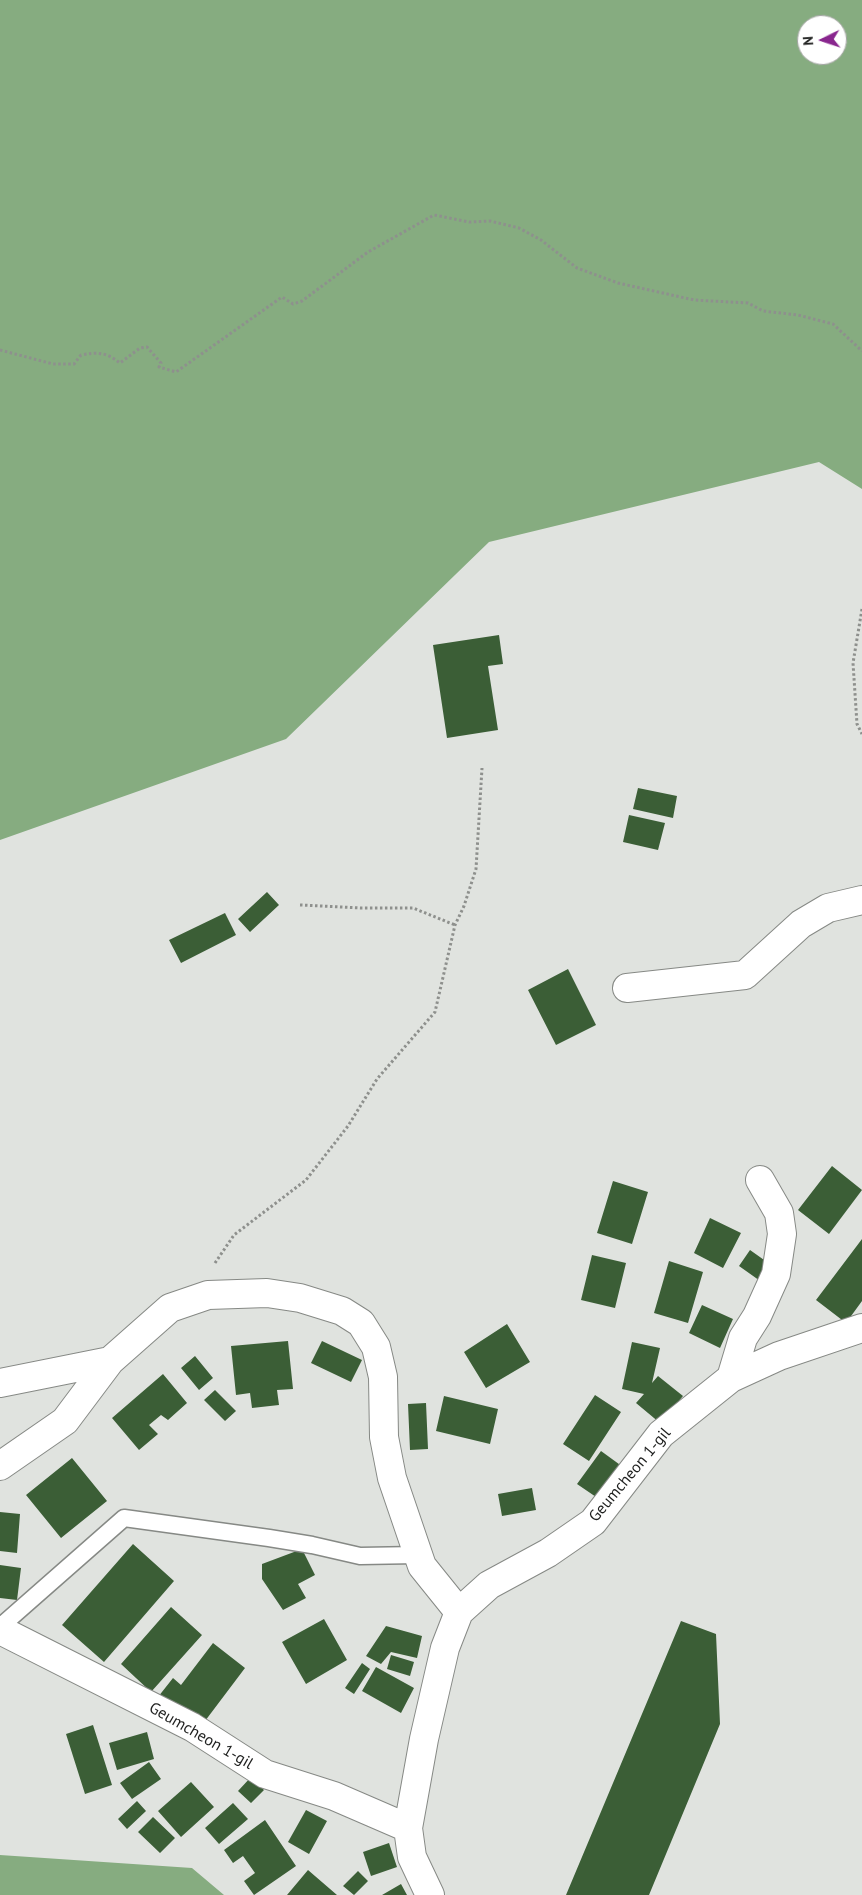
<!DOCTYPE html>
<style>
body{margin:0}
#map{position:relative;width:862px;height:1895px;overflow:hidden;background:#e0e3df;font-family:"PT Sans",sans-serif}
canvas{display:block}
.north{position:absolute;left:797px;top:15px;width:50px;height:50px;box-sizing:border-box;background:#fff;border:1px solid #a5a5a5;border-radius:50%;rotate:266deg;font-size:14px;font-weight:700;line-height:20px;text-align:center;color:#1e1f1e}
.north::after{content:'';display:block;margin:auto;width:18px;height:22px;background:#89268e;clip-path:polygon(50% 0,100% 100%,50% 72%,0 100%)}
</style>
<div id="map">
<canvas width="862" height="1895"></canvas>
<div class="north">N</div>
</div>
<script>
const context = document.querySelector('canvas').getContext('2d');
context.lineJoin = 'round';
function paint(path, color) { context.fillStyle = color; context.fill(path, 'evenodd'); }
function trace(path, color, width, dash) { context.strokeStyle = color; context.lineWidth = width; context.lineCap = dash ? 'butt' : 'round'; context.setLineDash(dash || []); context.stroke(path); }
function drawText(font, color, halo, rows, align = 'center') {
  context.font = font + ' "PT Sans",sans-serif'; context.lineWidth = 5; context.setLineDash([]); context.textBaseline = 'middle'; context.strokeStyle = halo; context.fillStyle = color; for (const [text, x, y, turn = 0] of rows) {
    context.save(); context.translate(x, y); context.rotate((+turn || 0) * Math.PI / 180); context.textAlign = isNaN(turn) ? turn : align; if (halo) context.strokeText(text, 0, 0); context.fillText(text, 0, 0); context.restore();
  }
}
paint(new Path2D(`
 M0,0H862V489L819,462L489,542L286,739L0,840ZM807,25H837V55H807Z
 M0,1855L192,1868L224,1895H0Z`), '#86ac80');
paint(new Path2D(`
 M499,635L503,664L488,666L498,730L447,738L433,645Z
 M638,788L677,796L673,818L633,809Z
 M629,815L665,823L658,850L623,842Z
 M267,892L279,905L250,932L238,919Z
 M225,913L236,935L181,963L169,940Z
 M568,969L596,1025L556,1045L528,990Z
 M832,1166L862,1190L829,1234L798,1210Z
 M613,1181L648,1192L632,1244L597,1233Z
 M710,1218L741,1233L723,1268L694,1253Z
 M862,1239V1301L846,1323L816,1300Z
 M750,1250L774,1267L763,1283L739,1266Z
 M592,1255L626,1263L615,1308L581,1300Z
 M669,1261L703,1272L688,1323L654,1313Z
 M702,1305L733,1319L720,1348L689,1333Z
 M507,1324L530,1362L486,1388L464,1352Z
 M288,1341L293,1389L277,1390L279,1405L252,1408L250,1393L236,1395L231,1346Z
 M322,1341L362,1360L351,1382L311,1363Z
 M632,1342L660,1348L652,1383L658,1376L683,1396L660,1423L636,1403L644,1394L622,1389Z
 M195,1356L213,1378L199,1390L181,1368Z
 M163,1374L187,1403L168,1420L161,1415L149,1425L158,1434L139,1450L112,1418Z
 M215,1390L236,1411L225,1421L204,1400Z
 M595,1395L621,1412L589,1461L563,1444Z
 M444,1396L498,1409L490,1444L436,1431Z
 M426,1403L428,1449L410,1450L408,1404Z
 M601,1451L623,1467L599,1499L577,1484Z
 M72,1458L107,1501L61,1538L26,1495Z
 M532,1488L536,1510L502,1516L498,1494Z
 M0,1512L20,1514L17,1553L0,1551Z
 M133,1544L174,1581L104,1662L62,1625Z
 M302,1549L315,1575L298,1584L306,1598L283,1610L262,1579V1564Z
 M0,1565L21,1568L17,1600L0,1598Z
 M171,1607L202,1635L151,1692L121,1664Z
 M324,1619L347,1660L306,1684L282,1642Z
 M681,1621L716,1634L720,1724L649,1895H566Z
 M386,1626L422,1636L417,1658L391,1652L381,1664L366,1656Z
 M213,1643L245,1668L199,1729L158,1697L173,1678L181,1685Z
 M391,1655L414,1662L410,1676L387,1669Z
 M362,1663L370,1669L354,1694L345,1688Z
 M376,1667L414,1688L401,1713L362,1691Z
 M93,1725L112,1785L85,1794L66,1734Z
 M147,1732L154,1759L117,1770L109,1743Z
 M149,1762L161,1779L132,1799L120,1783Z
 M251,1777L264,1790L251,1803L238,1791Z
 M191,1782L214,1807L181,1837L158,1811Z
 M137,1801L146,1811L127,1829L118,1819Z
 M233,1803L248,1819L219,1844L205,1828Z
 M306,1810L327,1821L309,1854L288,1842Z
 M153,1817L175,1838L160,1853L138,1832Z
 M265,1820L296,1866L254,1895L244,1881L255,1873L243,1856L233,1863L224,1850Z
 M389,1843L397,1867L371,1876L363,1852Z
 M308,1870L337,1895H287Z
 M358,1871L368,1881L354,1895L343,1886Z
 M401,1884L407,1895H382Z`), '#3b5e36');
const lane = new Path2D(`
 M0,1627L124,1518L269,1538L312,1545L360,1556L418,1555`);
const street = new Path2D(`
 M627,988L745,975L801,924L828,908L862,900
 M731,1378L743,1338L757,1316L776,1274L782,1234L779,1213L760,1180
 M0,1383L110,1361
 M0,1466L65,1421L110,1361L170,1308L208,1295L267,1293L300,1298L342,1311L361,1323L376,1347L383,1377L384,1437L392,1478L422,1566L459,1612
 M0,1630L192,1727L265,1774L334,1796L408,1828
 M430,1895L412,1857L408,1828L424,1739L445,1648L459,1612L489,1585L548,1553L593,1522L661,1434L731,1378L779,1356L862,1328`);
trace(lane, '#868985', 19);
trace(street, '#868985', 30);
trace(new Path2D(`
 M0,350L53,364H74L81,355C98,352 106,352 120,363L140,348L147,347L161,363L159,367L176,372L282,297L293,304L302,301L368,252L434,215L469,222L490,221L519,228L541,240L577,268L618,283L694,300L748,303L763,311L798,315L833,324L862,351
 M862,609L853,663L857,724L862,734
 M300,905L361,908H413L455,925
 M215,1263L234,1235L306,1180L348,1126L377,1079L435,1012L455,925L464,906L476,869L482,768`), '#8e908d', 3, [2.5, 2.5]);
trace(lane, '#fff', 16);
trace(street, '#fff', 28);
drawText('16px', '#1e1f1e', '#fff', [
 ["Geumcheon 1-gil",630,1475,-50],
 ["Geumcheon 1-gil",201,1736,30]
]);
</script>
